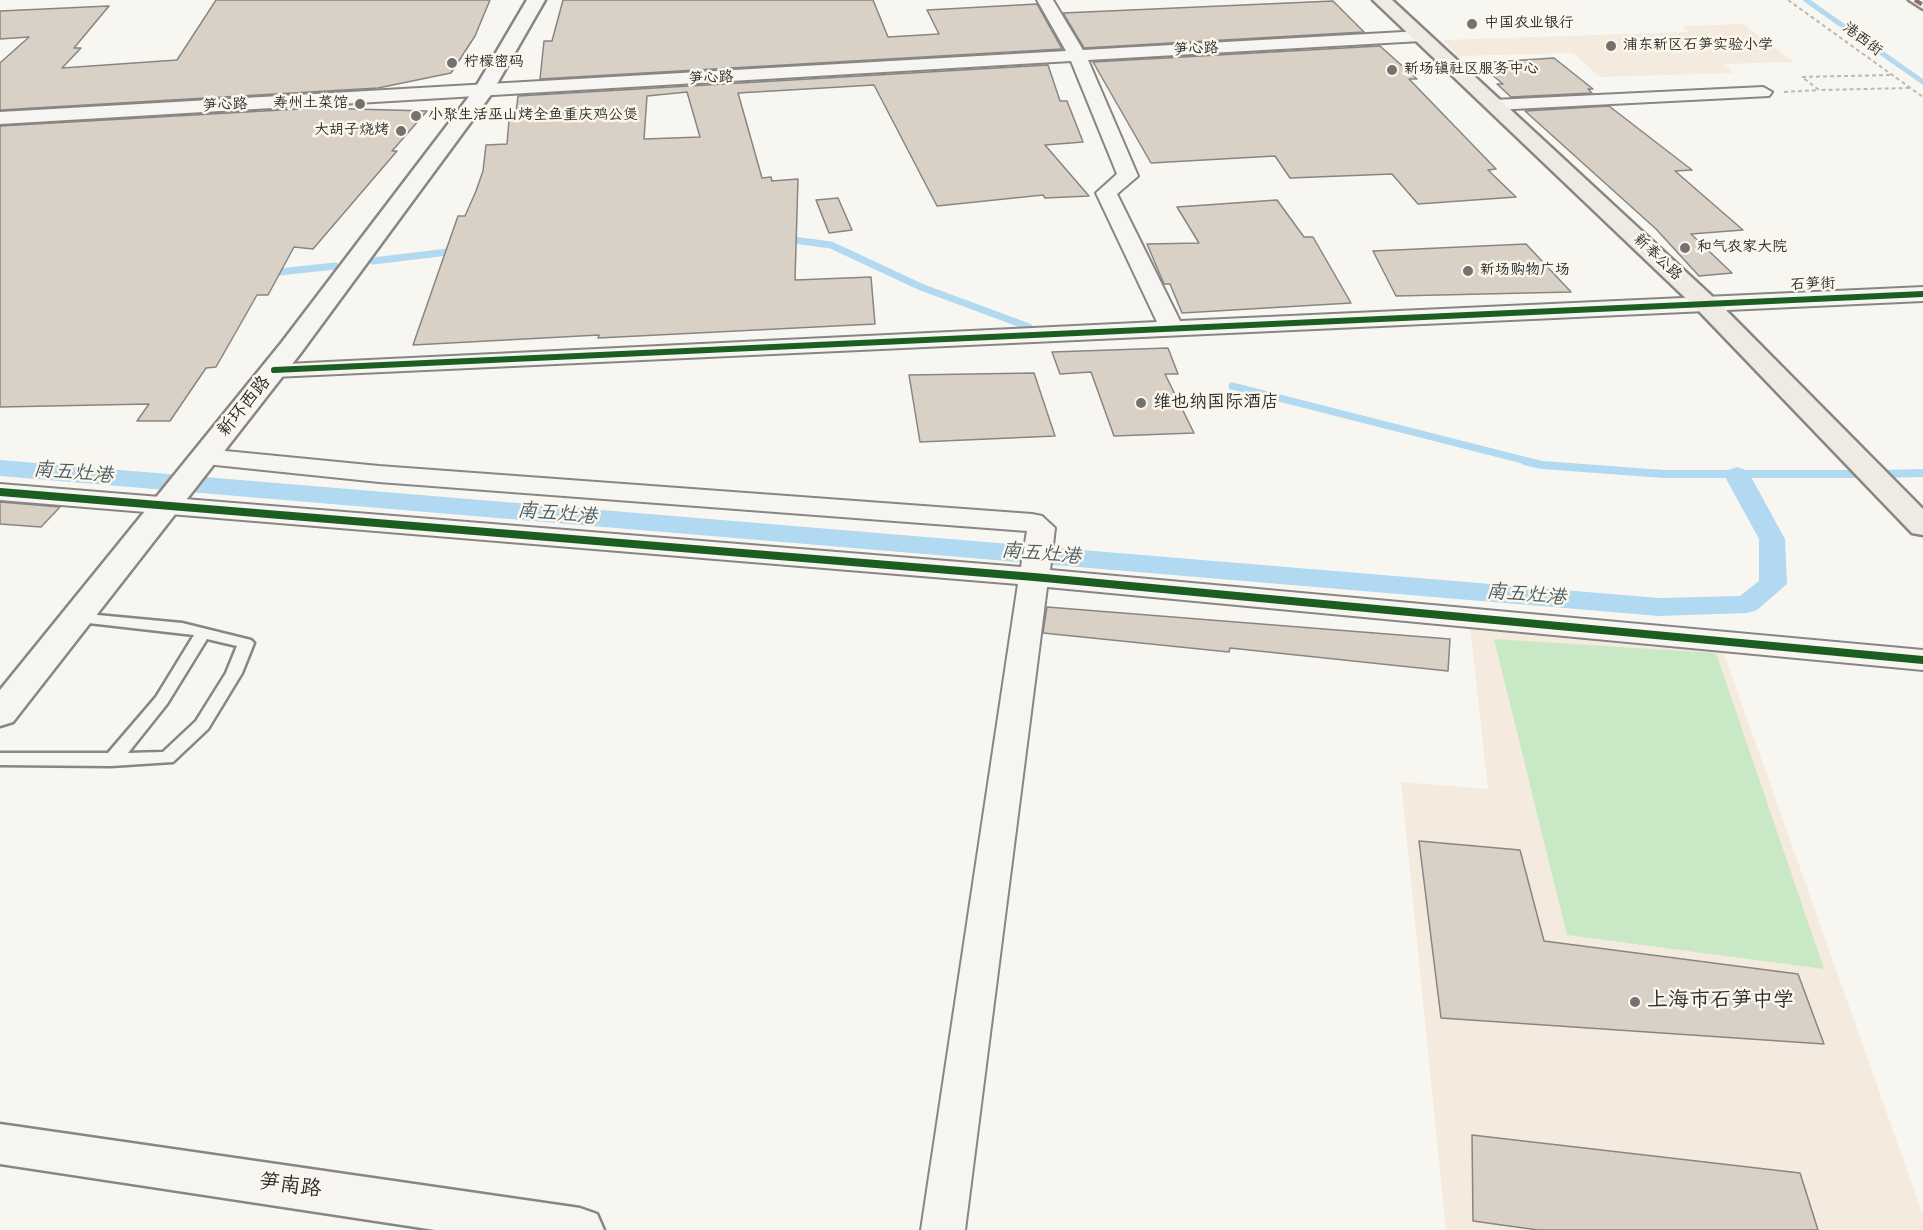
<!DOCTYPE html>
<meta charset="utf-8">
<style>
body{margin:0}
canvas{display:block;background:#f8f6f0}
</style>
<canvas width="1923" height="1230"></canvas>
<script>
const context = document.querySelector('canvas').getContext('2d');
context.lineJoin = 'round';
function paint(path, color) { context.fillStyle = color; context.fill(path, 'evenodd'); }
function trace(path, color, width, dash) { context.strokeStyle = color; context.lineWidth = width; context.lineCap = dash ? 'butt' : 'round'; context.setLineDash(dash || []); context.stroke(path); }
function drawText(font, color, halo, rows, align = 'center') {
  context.font = font + ' "Architects Daughter","LXGW WenKai TC",sans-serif'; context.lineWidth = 5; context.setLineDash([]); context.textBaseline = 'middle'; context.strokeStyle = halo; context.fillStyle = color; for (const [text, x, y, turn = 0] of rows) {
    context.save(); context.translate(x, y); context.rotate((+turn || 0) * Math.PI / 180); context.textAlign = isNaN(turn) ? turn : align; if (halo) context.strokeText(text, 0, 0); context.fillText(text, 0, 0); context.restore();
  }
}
paint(new Path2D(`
 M1743,24L1794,62L1723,64L1733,73L1600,77L1573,53L1458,56L1443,40L1688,32L1682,26Z
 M1470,626L1722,648L1923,1215V1230H1446L1401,782L1488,789Z`), '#f4ebde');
paint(new Path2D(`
 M1494,639L1716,653L1824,969L1567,935Z`), '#c9e9c6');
trace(new Path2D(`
 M1806,0L1923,82`), '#b1d9f1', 5);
trace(new Path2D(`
 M786,239L831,245L921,287L1029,327
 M373,261L456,251
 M270,273L335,266
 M1232,386L1531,462`), '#b1d9f1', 7);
trace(new Path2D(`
 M1525,461L1542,465L1664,474H1866
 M1878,474L1923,473`), '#b1d9f1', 8);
paint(new Path2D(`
 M0,460L1659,598L1740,596L1759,581V539L1724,475L1728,470L1737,467L1746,470L1750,475L1785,539L1787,584L1757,610L1747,613L1659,616L0,476Z`), '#b1d9f1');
const building = new Path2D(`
 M216,0H490L475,36L451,73L378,88L0,110V63L29,37L0,39V11L109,6L74,48H81L62,68L177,60Z
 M563,0H873L888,37L939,34L927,10L1037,4L1062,49L540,79L544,41H552Z
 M1333,1L1364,32L1084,48L1063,13Z
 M1380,46L1417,79H1409L1496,169L1488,170L1516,197L1418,204L1392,174L1290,178L1275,156L1151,163L1093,62Z
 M1554,58L1593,89H1588L1592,93L1511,97L1497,84H1503L1478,63Z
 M1048,65L1060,101H1067L1083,142L1045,145L1089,196L1045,198L1043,195L937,206L874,85L738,93L762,178L771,177L772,181L798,179L795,280L871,277L875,324L598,338L599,335L413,345L458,216H465L476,191L483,171L486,145L507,144L509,120H515L518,96ZM687,92L700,137L644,139L647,96Z
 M1609,106L1692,170L1675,171L1743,230L1691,234L1732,273L1699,276L1656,229L1525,111Z
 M317,108L427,111L392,151H397L313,249L294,247L268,295H257L216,367L206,368L170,421H137L149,404L0,407V126Z
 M838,198L852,230L829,233L816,200Z
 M1277,200L1304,237H1313L1351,303L1182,313L1170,284H1164L1147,244L1199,243L1177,207Z
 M1526,244L1571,292L1396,296L1373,251Z
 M1168,348L1178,374H1165L1194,433L1114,436L1091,372L1060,374L1052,352Z
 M1034,373L1055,436L920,442L909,375Z
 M0,502L60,507L41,527L0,524Z
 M1047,607L1450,639L1448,671L1230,648L1229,652L1043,633Z
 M1419,841L1520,850L1544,941L1798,974L1824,1044L1441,1018Z
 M1472,1135L1800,1173L1818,1230H1538L1473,1221Z`);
paint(building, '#d9d0c6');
trace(building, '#878684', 1.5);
const service = new Path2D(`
 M76,613L182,623L251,640L254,643L242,673L208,729L173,762L111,766L0,765V753H108L156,697L194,635L71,621L68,618ZM207,639L237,646L226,673L196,721L163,752L128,753L167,704Z`);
const pedestrian = new Path2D(`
 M1909,0H1923V9Z`);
const minor = new Path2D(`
 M1037,0H1053L1083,50L1421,31L1429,36L1421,41L1088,60L1138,176L1117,194L1180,321L1923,287V301L274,377L265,375L262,370L265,365L1157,322L1096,193L1117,174L1071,61L0,124V112L1066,51Z
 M1763,87L1772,92L1769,96L1494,110L1485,105L1494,100Z
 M205,449L379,466L1032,514L1042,516L1055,528L1050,570L1923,650V670L1047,587L965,1230H921L1018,584L0,500V484L1021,567L1027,531L379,482L196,463L192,457L196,451Z`);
const tertiary = new Path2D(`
 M527,0H545L490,96L300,354L13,722L0,726V690L282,342L474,90Z
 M0,1124L580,1208L597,1214L604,1230H435L0,1164Z`);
const primary = new Path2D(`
 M1373,0H1392L1714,298L1923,509V535L1912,533L1696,308Z`);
trace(service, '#878684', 5);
trace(pedestrian, '#878684', 5);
trace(minor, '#878684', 4);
trace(tertiary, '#878684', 5);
trace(primary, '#878684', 5);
trace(new Path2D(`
 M1788,0L1923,97
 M1890,75L1802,77L1819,90L1909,88
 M1784,92L1819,90`), '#bcbab8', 2, [4, 3]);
paint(service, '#f6f5f1');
paint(pedestrian, '#f6f5f1');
paint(minor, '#f6f5f1');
paint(tertiary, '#f6f5f1');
paint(primary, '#f0ebe2');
trace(new Path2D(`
 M1915,0L1923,5`), '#8d6e63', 4, [8, 4]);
trace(new Path2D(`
 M274,370L1923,294`), '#1b5e20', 6);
trace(new Path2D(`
 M0,492L1034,577L1923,660`), '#1b5e20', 8);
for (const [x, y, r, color] of [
 [1472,24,6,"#737270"],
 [1611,46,6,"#737270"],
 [452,63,6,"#737270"],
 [1392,70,6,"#737270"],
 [360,104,6,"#737270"],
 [416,116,6,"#737270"],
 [401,131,6,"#737270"],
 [1685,248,6,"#737270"],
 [1468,271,6,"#737270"],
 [1141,403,6,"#737270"],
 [1635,1002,6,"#737270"]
]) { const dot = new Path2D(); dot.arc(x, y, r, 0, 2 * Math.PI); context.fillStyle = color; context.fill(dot); trace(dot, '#fbf7ec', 2); }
drawText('15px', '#2b2b2b', '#fbf7ec', [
 ["中国农业银行",1484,24],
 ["浦东新区石笋实验小学",1623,46],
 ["柠檬密码",464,63],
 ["新场镇社区服务中心",1404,70],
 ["寿州土菜馆",348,104,"right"],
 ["小聚生活巫山烤全鱼重庆鸡公煲",428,116],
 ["大胡子烧烤",389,131,"right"],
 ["和气农家大院",1697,248],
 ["新场购物广场",1480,271]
], 'left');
drawText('15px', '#2b2b2b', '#fbf7ec', [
 ["港西街",1862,40,37],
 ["笋心路",1196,50,-3],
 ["笋心路",711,79,-3],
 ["笋心路",225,106,-3],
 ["新奉公路",1657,258,43],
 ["石笋街",1813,285,-2]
]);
drawText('18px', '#2b2b2b', '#fbf7ec', [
 ["维也纳国际酒店",1153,403]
], 'left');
drawText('18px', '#2b2b2b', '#fbf7ec', [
 ["新环西路",245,407,-51]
]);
drawText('italic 20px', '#4a5b66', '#fbf7ec', [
 ["南五灶港",73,474,5],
 ["南五灶港",557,515,5],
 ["南五灶港",1041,555,5],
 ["南五灶港",1526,596,5]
]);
drawText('21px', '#2b2b2b', '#fbf7ec', [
 ["上海市石笋中学",1647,1002]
], 'left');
drawText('21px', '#2b2b2b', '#fbf7ec', [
 ["笋南路",290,1187,8]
]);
</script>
